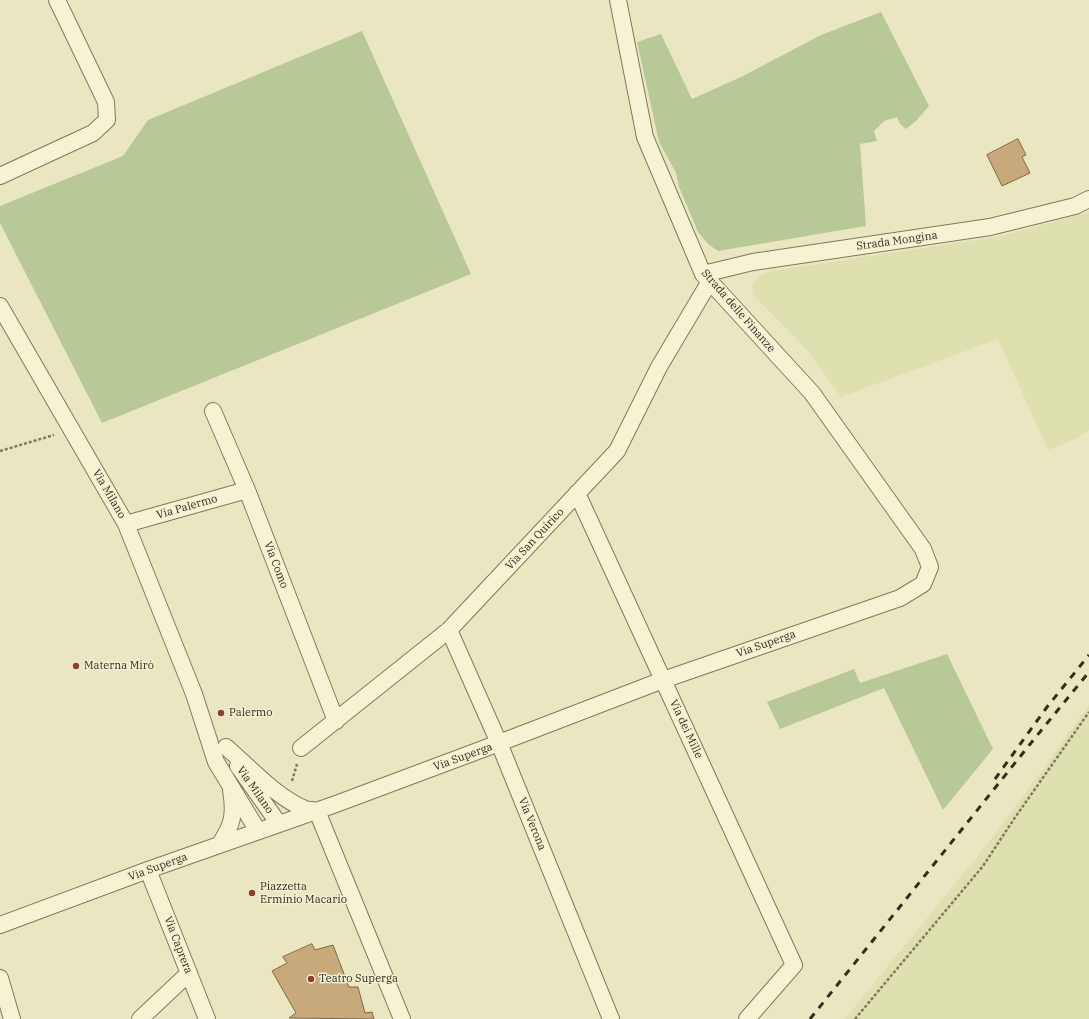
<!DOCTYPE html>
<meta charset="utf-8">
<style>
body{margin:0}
canvas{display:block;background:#ebe6c2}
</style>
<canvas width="1089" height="1019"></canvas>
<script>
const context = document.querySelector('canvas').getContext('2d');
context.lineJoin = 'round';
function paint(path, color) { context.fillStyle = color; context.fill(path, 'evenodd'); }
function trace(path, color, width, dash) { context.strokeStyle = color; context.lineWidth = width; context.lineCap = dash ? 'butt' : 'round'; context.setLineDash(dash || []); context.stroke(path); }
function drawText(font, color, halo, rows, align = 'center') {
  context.font = font + ' "IBM Plex Serif",serif'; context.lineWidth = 3; context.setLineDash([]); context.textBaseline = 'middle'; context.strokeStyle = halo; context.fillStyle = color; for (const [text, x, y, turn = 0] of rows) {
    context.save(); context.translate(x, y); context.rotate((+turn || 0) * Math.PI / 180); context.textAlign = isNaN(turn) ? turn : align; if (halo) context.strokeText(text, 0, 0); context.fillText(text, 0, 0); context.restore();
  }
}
paint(new Path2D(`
 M1089,212V430L1075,439L1048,450L998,339L841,397L808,351L754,296L752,287L758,276L772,271L1002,236Z
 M1089,705V1019H845L992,838L1043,769Z`), '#dfe0b0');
paint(new Path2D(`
 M881,12L929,106L916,121L906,129L900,124L897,117L884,121L874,131L877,141L860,144L866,226L718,251L708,244L698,232L679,187L676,173L659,142L637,42L661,34L692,99L741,77L821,35Z
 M362,31L471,274L102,423L0,223V206L123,156L148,120Z
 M947,654L993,749L943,810L884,688L780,729L767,702L854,669L860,683Z`), '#b9c897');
const building = new Path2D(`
 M1018,139L1026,155L1022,157L1030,173L1002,186L987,155Z
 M312,944L315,950L333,945L349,987H358L365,1013L372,1012L374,1019L289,1018L296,1013L272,971L287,963L283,957Z`);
paint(building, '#c7a97b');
trace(building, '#816742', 1);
const minor = new Path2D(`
 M0,176L93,133L107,120L106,102L57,0
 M703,274L753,262L990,227L1075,206L1089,199
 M0,306L126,524L194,694L216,762L258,831
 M213,411L247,490L336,721
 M577,493L794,965L747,1019
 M126,524L247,490
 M449,630L499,743L611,1019
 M226,747C248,766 277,798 305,809C308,810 313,810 317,811L402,1019
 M301,748L449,630L617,451L659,367L710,281
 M238,766L279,824
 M219,845C233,825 235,814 231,790
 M148,870L207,1019
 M0,925L148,870L336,804L499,743L663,680L900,598L923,584L930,567L923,549L812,393L703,274L645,137L618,0
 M0,978L12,1019
 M140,1019L189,973`);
trace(minor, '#83785b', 18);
trace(new Path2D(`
 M0,451L54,435
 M292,781L297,764
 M855,1019L983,866L1014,819L1089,712`), '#83785b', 2.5, [3, 2]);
trace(minor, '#f6f3d5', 16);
trace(new Path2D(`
 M995,779L1047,707L1089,655
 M810,1019L1035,738L1089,672`), '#342d1e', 3, [7, 7]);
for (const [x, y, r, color] of [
 [76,666,4,"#8e402f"],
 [221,713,4,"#8e402f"],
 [252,893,4,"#8e402f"],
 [311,979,4,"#8e402f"]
]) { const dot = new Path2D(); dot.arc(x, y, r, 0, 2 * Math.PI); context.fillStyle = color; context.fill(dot); trace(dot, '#f3efd1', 1.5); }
drawText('11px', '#342d1e', '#f3efd1', [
 ["Strada Mongina",897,241,-8],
 ["Strada delle Finanze",738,311,49],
 ["Via Milano",109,494,60],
 ["Via Palermo",187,507,-16],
 ["Via San Quirico",535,539,-47],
 ["Via Como",276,565,69],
 ["Via Superga",766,644,-19],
 ["Via dei Mille",686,729,65],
 ["Via Superga",463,757,-20],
 ["Via Milano",255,790,55],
 ["Via Verona",532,824,68],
 ["Via Superga",158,867,-20],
 ["Via Caprera",178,945,69]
]);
drawText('11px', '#342d1e', '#f3efd1', [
 ["Materna Mirò",84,666],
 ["Palermo",229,713],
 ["Piazzetta",260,887],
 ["Erminio Macario",260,900],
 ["Teatro Superga",319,979]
], 'left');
</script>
